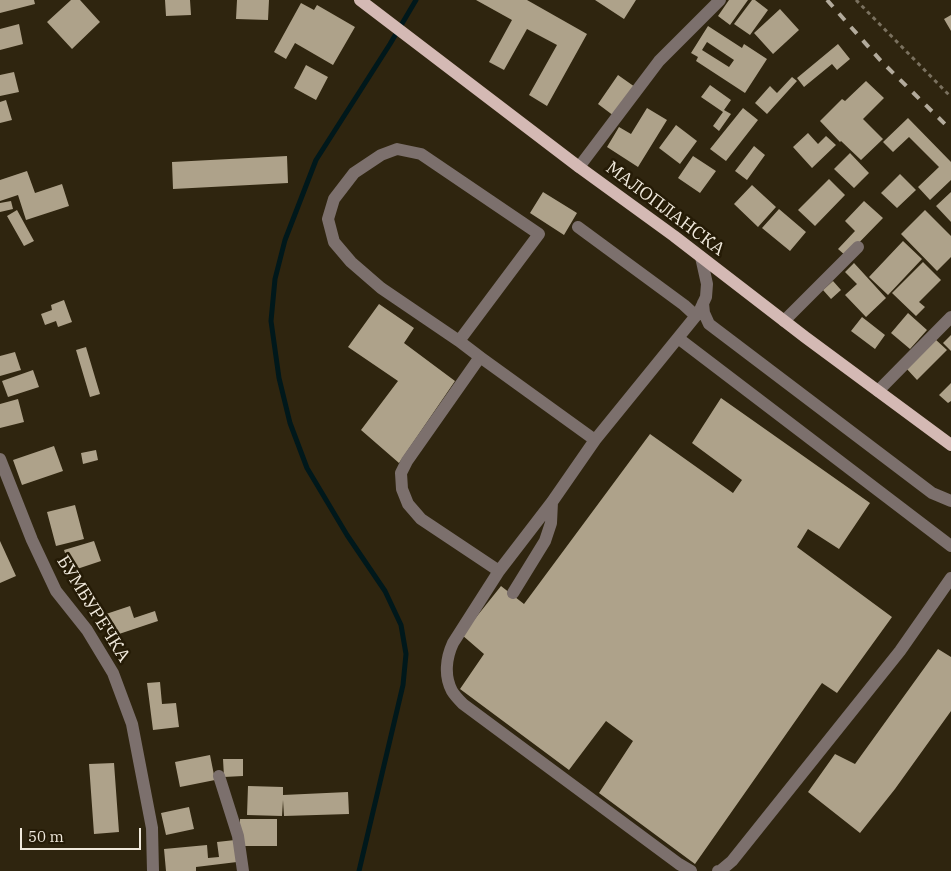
<!DOCTYPE html>
<meta charset="utf-8">
<style>
body{margin:0}
#map{position:relative;width:951px;height:871px;overflow:hidden;background:#2f250f;font-family:"IBM Plex Serif",serif}
canvas{display:block}
.scale{position:absolute;left:20px;top:828px;width:121px;height:22px;box-sizing:border-box;border:2px solid #f0e9dc;border-top:0;padding-left:6px;font-size:15px;line-height:18px;white-space:nowrap;color:#f0e9dc;-webkit-text-stroke:4px #251b06;paint-order:stroke}
</style>
<div id="map">
<canvas width="951" height="871"></canvas>
<div class="scale">50 m</div>
</div>
<script>
const context = document.querySelector('canvas').getContext('2d');
context.lineJoin = 'round';
function trace(path, color, width, dash) { context.strokeStyle = color; context.lineWidth = width; context.lineCap = dash ? 'butt' : 'round'; context.setLineDash(dash || []); context.stroke(path); }
function paint(path, color) { context.fillStyle = color; context.fill(path, 'evenodd'); }
function drawText(font, color, halo, rows, align = 'center') {
  context.font = font + ' "IBM Plex Serif",serif'; context.lineWidth = 5; context.setLineDash([]); context.textBaseline = 'middle'; context.strokeStyle = halo; context.fillStyle = color; for (const [text, x, y, turn = 0] of rows) {
    context.save(); context.translate(x, y); context.rotate((+turn || 0) * Math.PI / 180); context.textAlign = isNaN(turn) ? turn : align; if (halo) context.strokeText(text, 0, 0); context.fillText(text, 0, 0); context.restore();
  }
}
trace(new Path2D(`
 M359,871L403,685L406,654L401,625L385,591L347,535L307,468L290,423L279,378L271,321L275,279L285,240L316,160L390,44L416,0`), '#00181b', 5);
paint(new Path2D(`
 M0,0H34L35,4L0,13Z
 M71,0H80L100,22L72,49L47,22Z
 M165,0H190L191,15L166,16Z
 M237,0H269L268,20L236,19Z
 M476,0H527L587,34L547,106L529,95L557,45L527,29L504,70L489,62L512,20Z
 M595,0H636L624,19Z
 M729,0H748L730,25L718,16Z
 M752,0H755L768,10L750,35L734,24Z
 M301,3L314,10L317,5L355,27L333,65L295,43L286,59L274,52Z
 M780,9L799,30L773,54L754,33Z
 M951,15V31L944,19Z
 M19,24L23,44L0,50V29Z
 M708,26L742,48L744,44L767,59L745,93L696,61L698,57L691,53ZM707,42L734,60L729,67L702,50Z
 M838,44L850,59L837,70L832,64L804,87L797,78Z
 M306,65L328,77L316,100L294,88Z
 M14,72L19,92L0,96V75Z
 M618,75L635,87L614,116L598,104Z
 M792,77L797,81L767,114L755,103L770,86L777,93Z
 M866,81L884,98L863,119L883,139L861,160L841,141L840,142L820,121L842,99L845,101Z
 M710,85L731,100L724,110L731,114L719,131L713,126L723,112L701,97Z
 M6,100L12,120L0,123V102Z
 M647,108L667,120L638,167L607,147L619,127L631,134Z
 M743,108L758,120L726,161L710,149Z
 M908,118L951,162V180L930,200L918,187L939,167L909,137L893,152L883,142Z
 M676,125L697,141L680,164L659,148Z
 M808,133L818,144L826,136L836,145L812,168L793,147Z
 M754,146L765,155L747,180L735,171Z
 M850,153L869,173L854,188L834,169Z
 M287,156L288,183L173,189L172,162Z
 M693,156L716,171L700,193L678,178Z
 M27,171L35,193L62,184L69,206L26,220L18,195L0,201V180Z
 M900,174L916,190L897,208L881,193Z
 M829,179L845,195L815,226L798,210Z
 M752,185L776,207L758,227L734,204Z
 M543,192L577,213L564,235L530,213Z
 M951,192V222L936,206Z
 M11,201L13,209L0,212V203Z
 M864,201L883,218L846,256L838,249L855,231L845,221Z
 M779,209L806,232L790,251L762,228Z
 M17,210L34,241L24,246L7,216Z
 M925,210L951,236V257L937,271L901,234Z
 M903,241L922,259L888,295L869,277Z
 M923,262L941,280L919,302L925,307L916,316L892,293Z
 M854,263L886,298L866,317L845,295L857,284L845,272Z
 M833,281L841,290L831,299L823,290Z
 M64,300L72,322L58,327L56,321L45,325L41,314L52,310L51,305Z
 M379,304L414,328L404,343L455,381L399,463L361,430L398,381L348,347Z
 M908,313L927,330L910,349L891,333Z
 M862,317L885,335L875,349L851,331Z
 M951,335V351L943,343Z
 M935,339L947,350L917,380L906,368Z
 M86,347L100,394L90,397L76,350Z
 M15,352L21,370L0,376V356Z
 M33,370L39,387L8,397L2,381Z
 M951,383V401L948,403L939,395Z
 M721,398L870,503L839,549L808,529L797,547L892,617L837,693L822,683L695,864L599,793L633,741L606,721L569,770L460,689L484,654L462,635L501,586L524,604L650,434L733,493L742,480L692,443Z
 M18,399L24,422L0,428V404Z
 M54,446L63,471L22,485L13,460Z
 M96,450L98,460L83,464L81,453Z
 M75,505L84,539L56,546L47,512Z
 M0,541L16,576L0,583Z
 M94,541L101,561L71,571L64,550Z
 M130,606L134,618L155,611L158,621L110,637L103,615Z
 M938,649L951,657V711L895,789L860,833L808,792L835,754L855,764Z
 M160,682L162,704L176,703L179,727L153,730L147,683Z
 M210,755L215,780L180,787L175,762Z
 M223,759H243V776L224,777Z
 M114,763L119,832L94,834L89,764Z
 M248,786L283,787V795L348,792L349,814L284,816L283,800L282,816L247,815Z
 M189,807L194,829L166,835L161,813Z
 M240,819H277V846H240Z
 M235,840L237,862L196,867V871H166L164,849L207,845L208,858L219,857L217,842Z`), '#aea28a');
trace(new Path2D(`
 M856,0L951,97`), '#7a715f', 3, [4, 4]);
trace(new Path2D(`
 M579,167L659,61L720,0
 M578,227L684,305L696,316
 M703,303L704,313L709,324L932,493L951,501
 M784,321L858,247
 M678,338L951,546
 M459,341L539,234L421,154L397,149L381,155L354,173L334,199L328,219L334,242L351,262L381,288L459,341L480,357L595,440
 M480,357L407,461L401,473L402,489L408,504L421,519L499,571
 M878,391L951,317
 M0,459L32,540L56,591L87,630L113,673L132,724L152,828L153,871
 M513,593L545,541L551,523L552,502
 M219,776L238,836L243,871
 M691,871L679,864L463,704C459,700 455,696 452,691C444,676 446,658 453,643L499,571L552,502L595,440L699,312L706,297L707,284L701,257
 M718,871H720L732,861L900,651L951,578`), '#7c706d', 12);
trace(new Path2D(`
 M360,0L579,167L674,236L805,337L951,445`), '#d4b9b4', 12);
trace(new Path2D(`
 M827,0L881,61L951,130`), '#b3ab9c', 4, [9, 9]);
drawText('18px', '#f0e9dc', '#251b06', [
 ["МАЛОПЛАНСКА",665,209,37],
 ["БУМБУРЕЧКА",93,609,58]
]);
</script>
